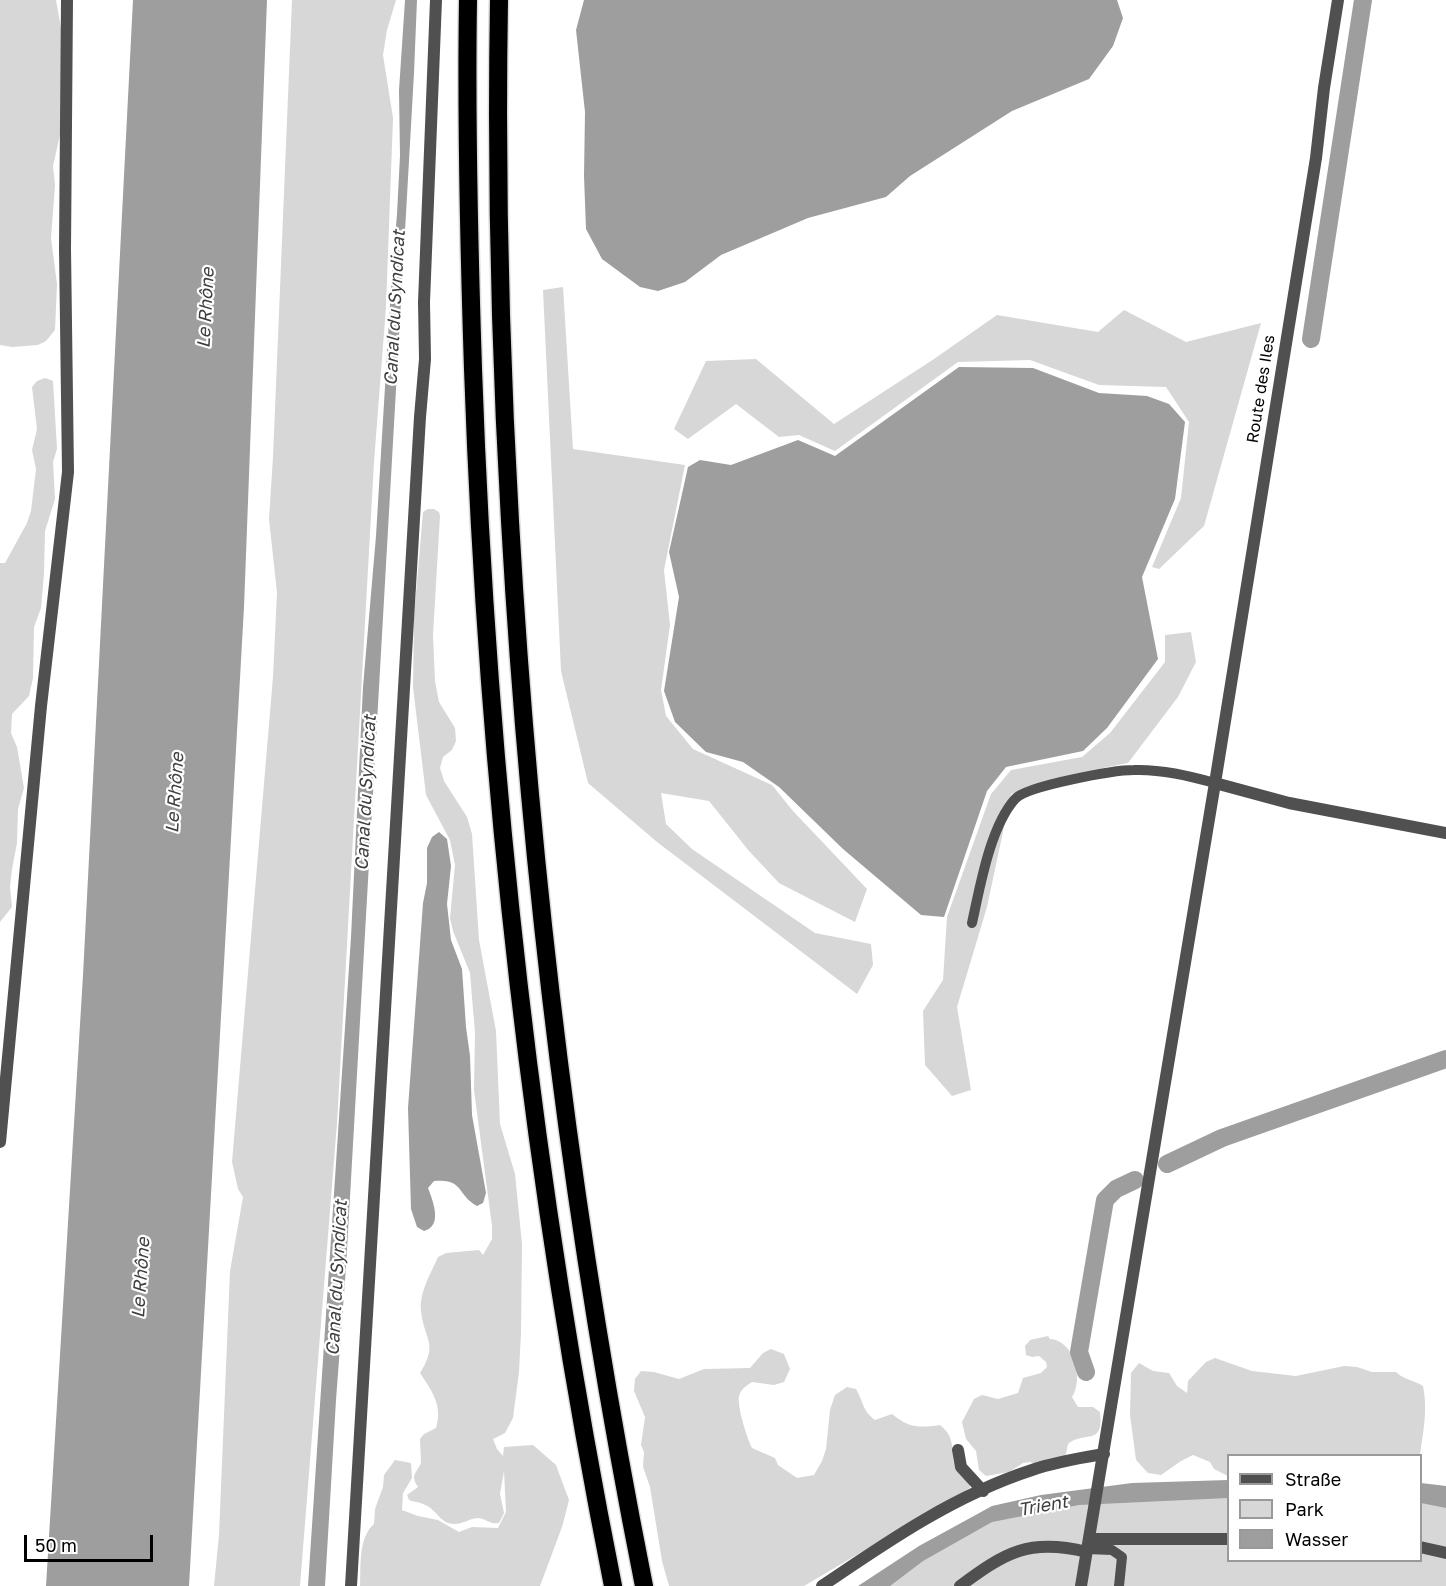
<!DOCTYPE html>
<meta charset="utf-8">
<style>
body{margin:0}
#map{position:relative;width:1446px;height:1586px;overflow:hidden;background:#fff;font-family:"Golos Text",sans-serif}
canvas{display:block}
.legend{position:absolute;left:1227px;top:1454px;width:195px;height:108px;box-sizing:border-box;background:#fff;border:2px solid #999;margin:0;padding:8px 10px;list-style:none;font-size:18px;color:#000}
.legend li{display:flex;align-items:center;gap:12px;height:30px}
.legend b{width:30px;border:2px solid #999}
.scale{position:absolute;left:24px;top:1535px;width:129px;height:27px;box-sizing:border-box;border:3px solid #000;border-top:0;padding-left:8px;font-size:18px;line-height:21px;white-space:nowrap;color:#000;-webkit-text-stroke:4px #fff;paint-order:stroke}
</style>
<div id="map">
<canvas width="1446" height="1586"></canvas>
<ul class="legend">
<li><b style="height:8px;background:#505050"></b>Straße</li>
<li><b style="height:16px;background:#d7d7d7"></b>Park</li>
<li><b style="height:16px;background:#9e9e9e"></b>Wasser</li>
</ul>
<div class="scale">50 m</div>
</div>
<script>
const context = document.querySelector('canvas').getContext('2d');
context.lineJoin = 'round';
function paint(path, color) { context.fillStyle = color; context.fill(path, 'evenodd'); }
function trace(path, color, width, dash) { context.strokeStyle = color; context.lineWidth = width; context.lineCap = dash ? 'butt' : 'round'; context.setLineDash(dash || []); context.stroke(path); }
function drawText(font, color, halo, rows, align = 'center') {
  context.font = font + ' "Golos Text",sans-serif'; context.lineWidth = 4.5; context.setLineDash([]); context.textBaseline = 'middle'; context.strokeStyle = halo; context.fillStyle = color; for (const [text, x, y, turn = 0] of rows) {
    context.save(); context.translate(x, y); context.rotate((+turn || 0) * Math.PI / 180); context.textAlign = isNaN(turn) ? turn : align; if (halo) context.strokeText(text, 0, 0); context.fillText(text, 0, 0); context.restore();
  }
}
paint(new Path2D(`
 M0,0H56L62,34V126L53,166L55,185L51,238L57,284L55,330L46,341L38,345L12,347L0,345Z
 M292,0H396L387,30L383,55L393,118L386,307L374,462L337,1123L300,1586H214L219,1535L230,1271L243,1197L238,1189L232,1162L273,677L277,593L269,519L273,457Z
 M563,287L573,449L685,465L664,570L670,625L661,690L666,716L693,749L772,785L793,811L867,889L855,922L779,883L749,851L709,801L661,793L666,824L692,849L815,933L871,944L873,965L857,994L657,842L588,783L561,671L543,290Z
 M1124,310L1186,342L1261,323L1204,526L1159,569L1152,567L1181,498L1189,422L1166,387L1099,385L1030,360L958,362L835,451L799,435L779,437L736,404L688,439L674,429L706,361L756,359L834,424L934,359L997,315L1098,332Z
 M45,378L53,381L57,449L53,462L55,499L45,531L44,574L41,608L34,627L33,678L29,696L12,714L11,733L17,747L24,788L18,809L17,843L12,869L10,887L12,907L0,922V563H5L27,523L31,511L36,469L32,450L37,429L32,387L37,381Z
 M428,509H434L439,512L440,516L433,635L435,681L439,702L455,728L456,741L452,750L443,757L440,768L444,781L467,817L472,834L479,940L496,1031L500,1124L515,1174L522,1244L521,1333L519,1372L513,1418L505,1433L493,1439L497,1449L503,1456L504,1447L533,1445L556,1465L569,1500L562,1527L540,1586H360C361,1566 358,1538 374,1524L375,1509L383,1487L384,1475L395,1460L411,1463L412,1478L403,1493L402,1510L418,1516L438,1520L459,1532L472,1527L498,1528L506,1512L504,1471L500,1494L504,1513L499,1523C490,1525 486,1518 477,1518C469,1519 463,1524 454,1524C440,1524 436,1508 423,1504C419,1502 414,1502 409,1500L407,1495L418,1487C410,1475 416,1474 421,1463L420,1439L424,1434L436,1428C443,1406 432,1391 420,1373C439,1343 424,1340 421,1311C419,1293 431,1273 438,1257L446,1253L479,1250L483,1255L492,1239V1226L474,1090L475,1033L470,973L453,931L450,918L455,865L450,840L426,795L413,687L414,617L423,512Z
 M1191,632L1196,662L1178,697L1128,763L1068,775L1011,794L987,907L957,1007L971,1090L952,1096L925,1065L923,1011L943,980L947,917L991,794L1011,770L1082,757L1110,733L1165,662V635Z
 M1048,1336L1050,1339C1074,1340 1084,1379 1072,1397L1078,1407H1093L1100,1412C1104,1447 1085,1430 1068,1444L1066,1454L1055,1467L1045,1468L1030,1462L1023,1463L1009,1472L986,1476L979,1470L976,1451L966,1439L962,1422L974,1399L982,1395L998,1399L1018,1393L1023,1378L1041,1373L1047,1367L1046,1362L1039,1356L1032,1357L1026,1355L1025,1346L1030,1340Z
 M771,1349L784,1354L790,1369L784,1382L774,1385L752,1382C747,1385 741,1389 739,1396C737,1407 747,1438 752,1448L775,1458L778,1465L797,1478L814,1475L822,1461L826,1449L830,1410L835,1395L847,1387L856,1389C864,1403 862,1410 875,1420L892,1414C909,1428 919,1428 940,1425C964,1443 940,1464 969,1481L970,1488L804,1586H669L662,1561L650,1487L643,1467L644,1452L641,1445L645,1417L634,1391L635,1379L641,1371L654,1372L679,1379L704,1369L750,1368L763,1353Z
 M1215,1358L1252,1371L1296,1376L1344,1366L1357,1367L1372,1372H1396C1404,1380 1414,1380 1423,1386C1428,1410 1423,1432 1420,1455L1228,1456V1476L1214,1469L1210,1462L1193,1455L1181,1461L1161,1475L1148,1473L1136,1460L1130,1415L1131,1373L1139,1363L1153,1371L1169,1373L1177,1386L1187,1393L1188,1381L1206,1362Z
 M1228,1491V1560H1420L1421,1495L1446,1499V1586H875L993,1518L1081,1497Z`), '#d7d7d7');
paint(new Path2D(`
 M133,0H267L244,607L189,1586H46L83,975Z
 M405,0H417L414,73L346,1267L336,1400L325,1586H308L351,937L363,687L376,536L391,287L397,214L400,156L399,90Z
 M584,0H1117L1123,18L1113,46L1089,79L1012,111L910,176L886,197L808,218L721,255L685,282L658,291L640,287L602,259L586,229L584,176L585,112L576,30Z
 M959,367L1033,368L1099,393L1147,396L1169,404L1185,422L1175,499L1142,577L1158,659L1107,728L1083,751L1006,767L987,791L944,917L921,915L843,849L779,787L743,762L706,752L675,722L664,691L679,597L669,552L688,467L700,460L731,465L798,440L835,456Z
 M439,832L447,839L451,866L447,904L451,940L462,969L466,1027L470,1056L472,1115L486,1193L483,1203L477,1206C456,1194 464,1178 434,1181L428,1188C433,1201 443,1226 424,1231L417,1227L411,1209L408,1108L423,903L427,883V848L432,837Z
 M1228,1480V1498L1079,1505L992,1522L923,1561L890,1586H858L919,1546L992,1506L1041,1495L1132,1483Z
 M1421,1483L1446,1486V1508L1421,1503Z`), '#9e9e9e');
trace(new Path2D(`
 M1311,339L1363,0
 M1167,1164L1222,1138L1446,1059
 M1086,1372L1079,1352L1105,1200L1116,1189L1135,1180`), '#9e9e9e', 18);
const highway = new Path2D(`
 M468,0C466,123 469,246 473,369C487,777 533,1185 613,1586
 M499,0C496,174 500,348 510,521C530,879 574,1235 644,1586`);
trace(highway, '#dbdbdb', 21);
trace(new Path2D(`
 M972,923C980,887 990,827 1015,799C1026,786 1114,770 1134,770C1161,769 1189,776 1215,783
 M1087,1549L1112,1550L1122,1557L1119,1586`), '#505050', 10);
trace(new Path2D(`
 M1215,783L1289,803L1446,833
 M0,1142L41,706L68,472L65,249L67,0
 M958,1450L961,1467L983,1491
 M1089,1539H1228
 M1420,1547L1446,1553
 M351,1586L420,417L425,359L424,302L436,0
 M822,1586C888,1541 955,1495 1032,1470C1055,1462 1080,1458 1104,1454
 M960,1586C1006,1552 1029,1538 1087,1552
 M1081,1586L1215,783L1316,158L1324,88L1338,0`), '#505050', 12);
trace(highway, '#000', 18);
drawText('16px', '#000', '#fff', [
 ["Route des Iles",1261,389,-81]
]);
drawText('italic 18px', '#3f3f3f', '#fff', [
 ["Le Rhône",206,308,-87],
 ["Canal du Syndicat",395,308,-87],
 ["Le Rhône",175,793,-86],
 ["Canal du Syndicat",366,793,-87],
 ["Le Rhône",141,1278,-86],
 ["Canal du Syndicat",337,1278,-87],
 ["Trient",1043,1506,-10]
]);
</script>
